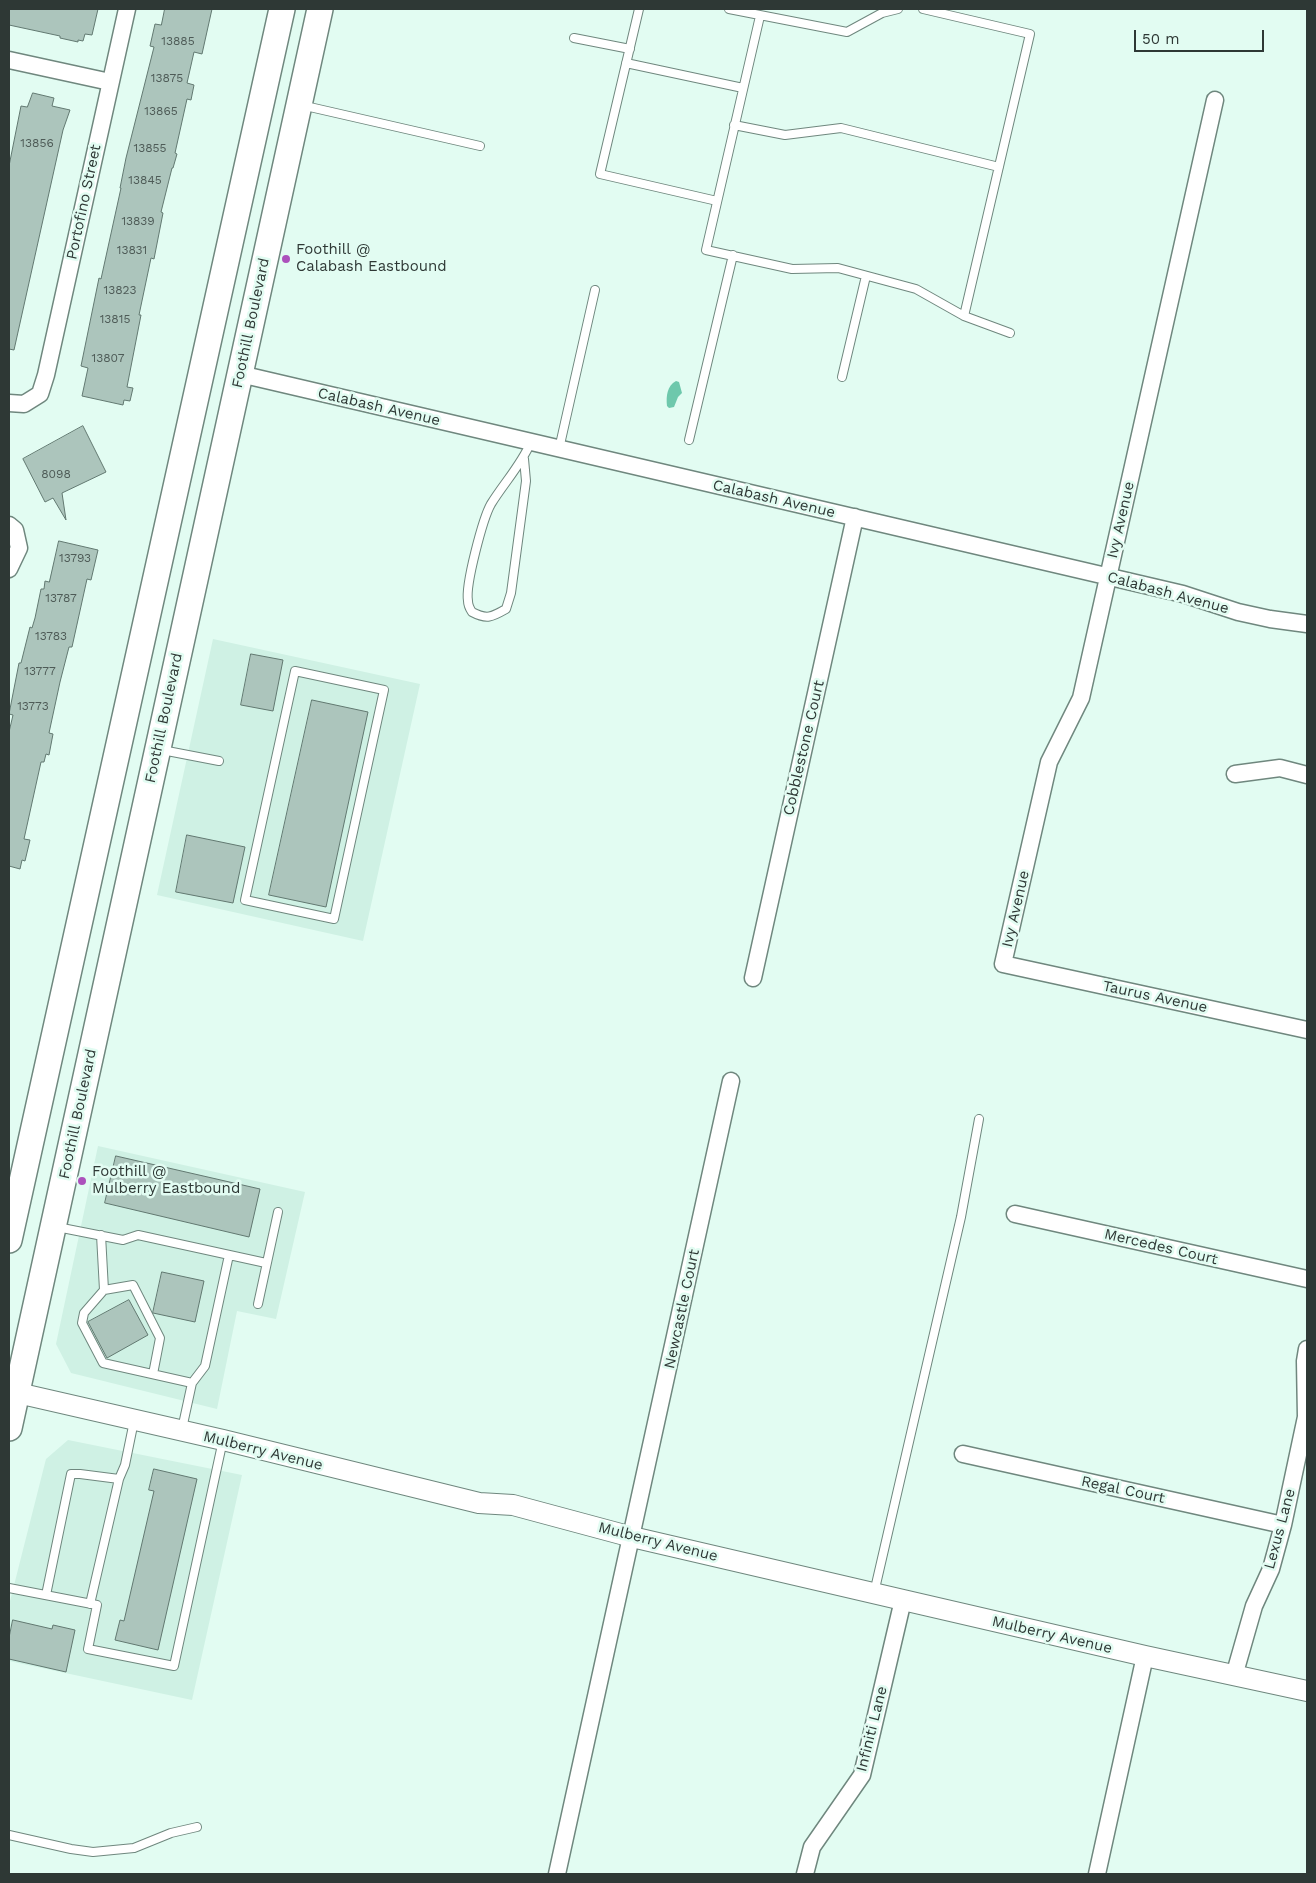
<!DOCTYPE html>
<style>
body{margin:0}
#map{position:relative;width:1316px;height:1883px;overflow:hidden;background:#e2fcf2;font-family:"Work Sans",sans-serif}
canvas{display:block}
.frame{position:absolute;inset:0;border:10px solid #2e3835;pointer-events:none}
.scale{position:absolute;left:1134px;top:30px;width:130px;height:22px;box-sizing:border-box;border:2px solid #2e3835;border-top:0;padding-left:6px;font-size:15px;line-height:18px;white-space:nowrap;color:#2e3835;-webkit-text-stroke:4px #e2fcf2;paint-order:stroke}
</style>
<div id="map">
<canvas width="1316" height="1883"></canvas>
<div class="frame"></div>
<div class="scale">50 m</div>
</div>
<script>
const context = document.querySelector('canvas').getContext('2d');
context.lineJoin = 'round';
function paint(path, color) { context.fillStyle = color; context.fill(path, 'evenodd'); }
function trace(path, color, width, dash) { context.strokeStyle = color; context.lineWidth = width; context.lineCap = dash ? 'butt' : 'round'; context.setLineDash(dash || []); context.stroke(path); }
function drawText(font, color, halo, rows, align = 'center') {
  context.font = font + ' "Work Sans",sans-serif'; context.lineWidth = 5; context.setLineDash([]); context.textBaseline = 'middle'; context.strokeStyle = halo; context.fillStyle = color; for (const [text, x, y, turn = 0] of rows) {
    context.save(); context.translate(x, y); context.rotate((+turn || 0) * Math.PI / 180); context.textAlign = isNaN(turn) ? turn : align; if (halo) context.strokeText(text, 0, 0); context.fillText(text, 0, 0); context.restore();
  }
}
paint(new Path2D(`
 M213,639L420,684L363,941L157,895Z
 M98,1146L305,1192L276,1319L237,1311L217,1409L71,1373L56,1344Z
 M68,1440L242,1475L192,1700L9,1661V1605L46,1459Z`), '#cff1e4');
paint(new Path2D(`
 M676,381L679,382L682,393L678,397L674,407L669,408L667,406C666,396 667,386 676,381Z`), '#6ec8ac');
const building = new Path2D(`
 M9,9H98L92,35L85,34L83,41L78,40V42L60,38V36L9,25Z
 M165,9H212L202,54L194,52L187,83L194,85L191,100L187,99L175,153L177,154L173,168H172L161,212L163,213L154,259L151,258L139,315H141L127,387L133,388L130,401L124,400L123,405L82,396L88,368L81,366L99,278L101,279L121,188H120L126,158L154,47L150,46L155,24L161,25Z
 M33,93L54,98L52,106L70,110L63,130L14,350L9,349V166L21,106L27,107Z
 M83,426L106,472L62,493L66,520L53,498L45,502L23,459Z
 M59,541L98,550L91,580L87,579L72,647H69L60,682L49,733L53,734L49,755L46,754L44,762H41L24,839L30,840L25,861L22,860L20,869L9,866V732L13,715L9,714L19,663H21L30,627L32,628L35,618L41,589H44L45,581L49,582Z
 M251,654L283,660L273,711L241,705Z
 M312,700L368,712L326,907L269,895Z
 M187,835L245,847L233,903L176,892Z
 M116,1156L260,1189L249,1237L105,1203Z
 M162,1272L204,1281L195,1322L153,1313Z
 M129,1300L148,1335L107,1358L88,1322Z
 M154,1469L197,1479L158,1650L115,1640L120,1620L124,1621L154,1491L149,1490Z
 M13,1620L52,1629L53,1625L75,1630L66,1672L9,1659V1638Z`);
paint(building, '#acc5bc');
trace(building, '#627971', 1);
const service = new Path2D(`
 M639,9L600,174L717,201
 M729,9L847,32L882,13L898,9
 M923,9L1030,34L964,316
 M760,16L706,250L792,269L838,268L916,289L964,316L1010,333
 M574,38L630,49
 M626,63L743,88
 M301,105L480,146
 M734,125L785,135L841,128L999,167
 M842,377L866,276
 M689,440L733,255
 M559,449L595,290
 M524,459L526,481L511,593L506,609C492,617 487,620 472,612C470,609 468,604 468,601C465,585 483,518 491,504C504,483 521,465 531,442
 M295,671L384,690L334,919L245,900Z
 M162,750L219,761
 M57,1227L123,1240L138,1235L266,1263
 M101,1235L104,1290L84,1313L82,1323L103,1363L192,1383L182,1429
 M104,1290L133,1285L160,1338L153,1374
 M258,1304L278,1212
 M192,1383L205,1366L229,1255
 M119,1479L125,1465L134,1421
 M9,1588L97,1605L88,1649L174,1666L223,1440
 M874,1593L961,1217L979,1119
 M46,1595L71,1474H80L119,1479L90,1604
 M9,1835L71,1849L93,1852L134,1848L171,1833L197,1827`);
const minor = new Path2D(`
 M9,60L110,82
 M1215,100L1081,698L1049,762L1003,964L1307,1030
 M240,374L1183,594L1238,612L1270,619L1307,624
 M9,403L24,404L40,394L46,375L127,9
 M9,525L15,530L19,548L9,569
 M1235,774L1280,768L1307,775
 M753,978L855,517
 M1015,1214L1307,1279
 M963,1454L1283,1525
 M1234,1676L1254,1606L1271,1569L1283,1525L1306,1417L1305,1361L1307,1349
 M557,1874L731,1081
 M805,1874L812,1847L862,1775L903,1600
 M1097,1874L1145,1656`);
const tertiary = new Path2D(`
 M9,1391L223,1440L479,1503L513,1505L632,1537L903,1600L1145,1656L1307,1691`);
const primary = new Path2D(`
 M9,1240L282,9
 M9,1428L320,9`);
trace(service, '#6f877e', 10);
trace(minor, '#6f877e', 19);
trace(tertiary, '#6f877e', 22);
trace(primary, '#6f877e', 28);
trace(service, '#fff', 8);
trace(minor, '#fff', 16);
trace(tertiary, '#fff', 20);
trace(primary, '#fff', 25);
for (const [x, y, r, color] of [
 [286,259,5,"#ac51bc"],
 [82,1181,5,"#ac51bc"]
]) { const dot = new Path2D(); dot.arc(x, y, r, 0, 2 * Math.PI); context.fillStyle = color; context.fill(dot); trace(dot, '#e2fcf2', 2); }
drawText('12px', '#4e5b57', null, [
 ["13885",178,41],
 ["13875",167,78],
 ["13865",161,111],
 ["13856",37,143],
 ["13855",150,148],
 ["13845",145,180],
 ["13839",138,221],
 ["13831",132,250],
 ["13823",120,290],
 ["13815",115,319],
 ["13807",108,358],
 ["8098",56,474],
 ["13793",75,558],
 ["13787",61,598],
 ["13783",51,636],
 ["13777",40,671],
 ["13773",33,706]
]);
drawText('15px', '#2e3835', '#e2fcf2', [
 ["Portofino Street",84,202,-78],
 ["Foothill Boulevard",251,323,-78],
 ["Calabash Avenue",379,407,13],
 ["Calabash Avenue",774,499,13],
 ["Ivy Avenue",1121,520,-77],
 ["Calabash Avenue",1168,593,15],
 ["Foothill Boulevard",164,718,-78],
 ["Cobblestone Court",804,748,-77],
 ["Ivy Avenue",1016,909,-77],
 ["Taurus Avenue",1155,997,12],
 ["Foothill Boulevard",78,1114,-78],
 ["Mercedes Court",1161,1247,13],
 ["Newcastle Court",682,1309,-78],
 ["Mulberry Avenue",263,1451,14],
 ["Regal Court",1123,1490,12],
 ["Lexus Lane",1280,1529,-75],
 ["Mulberry Avenue",658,1542,14],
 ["Mulberry Avenue",1052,1635,13],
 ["Infiniti Lane",872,1729,-76]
]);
drawText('15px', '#2e3835', '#e2fcf2', [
 ["Foothill @",296,250],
 ["Calabash Eastbound",296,267],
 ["Foothill @",92,1172],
 ["Mulberry Eastbound",92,1189]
], 'left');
</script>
